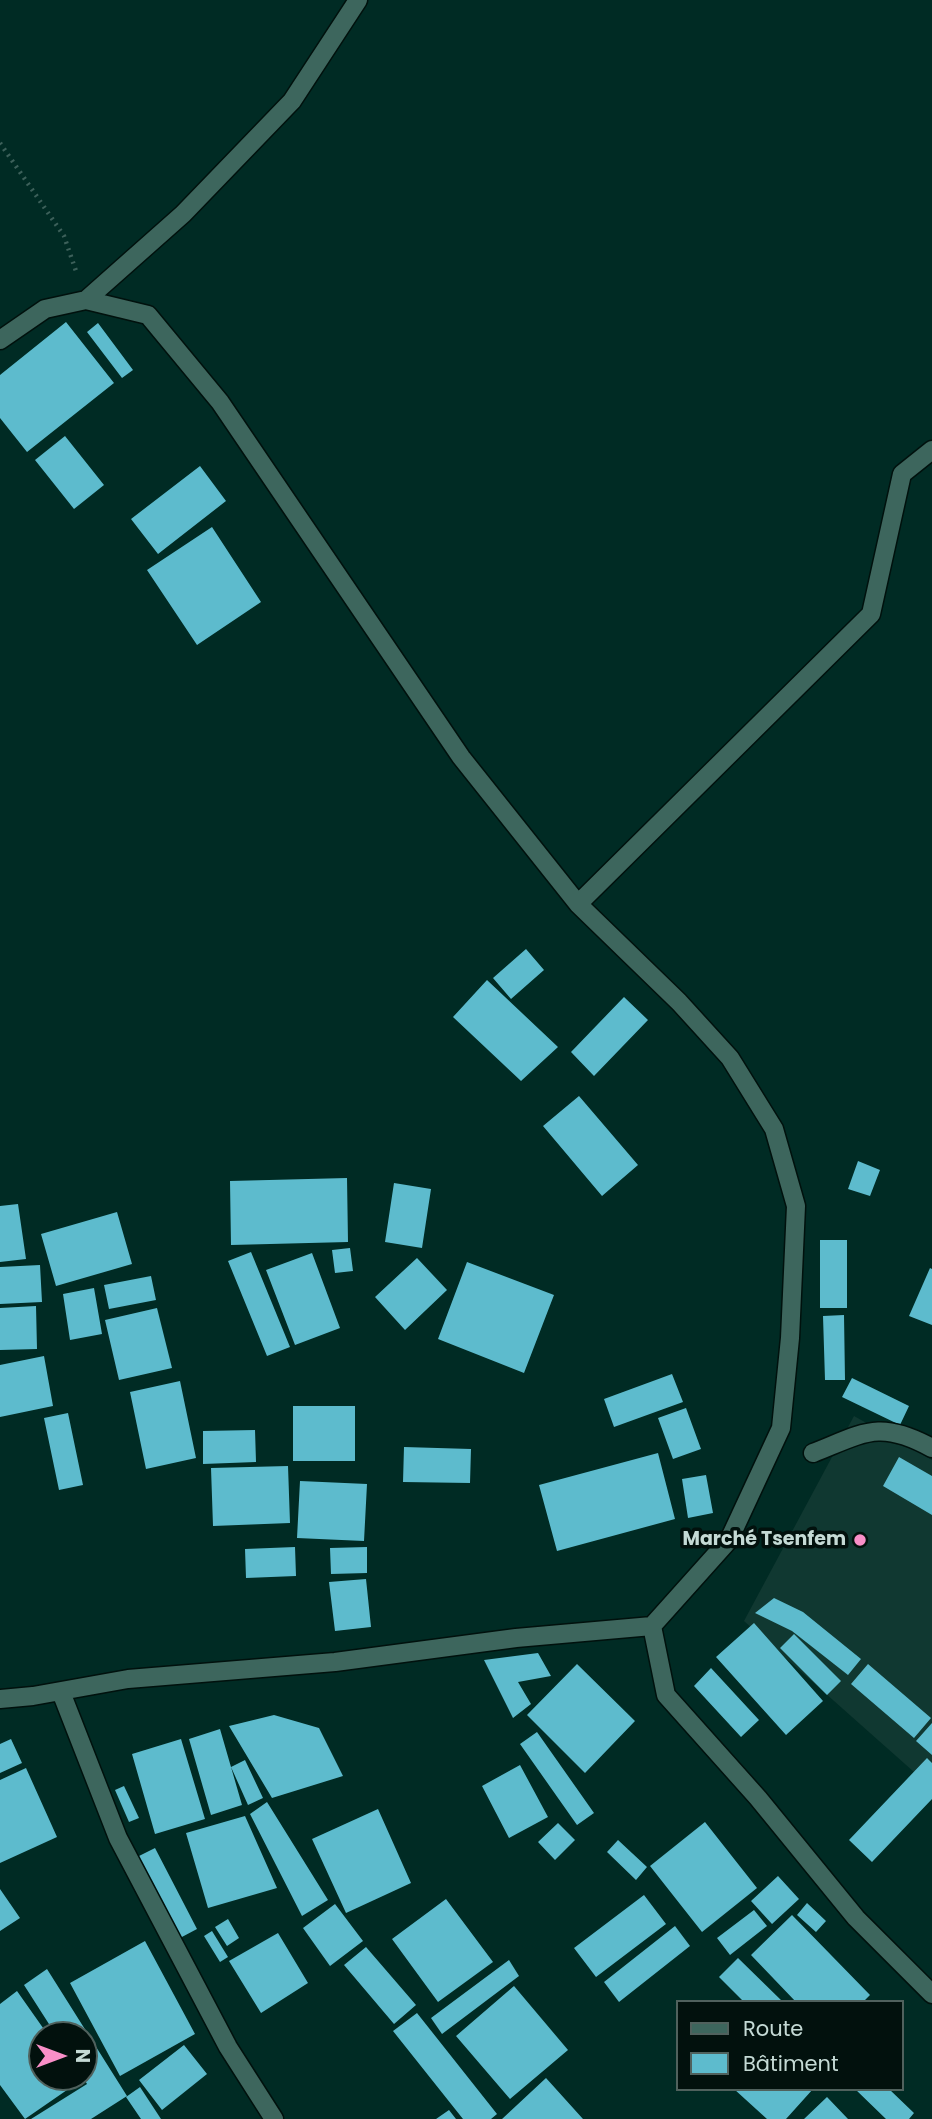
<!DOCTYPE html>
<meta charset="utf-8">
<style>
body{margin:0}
#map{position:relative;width:932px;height:2119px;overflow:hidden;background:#002b24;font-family:Poppins,sans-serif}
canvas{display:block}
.legend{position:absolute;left:676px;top:2000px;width:228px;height:91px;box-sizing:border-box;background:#02110d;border:2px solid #50615d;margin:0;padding:9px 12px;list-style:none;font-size:21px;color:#c5dad5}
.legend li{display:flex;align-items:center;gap:14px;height:35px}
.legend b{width:35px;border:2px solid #50615d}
.north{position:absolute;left:28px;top:2021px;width:70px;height:70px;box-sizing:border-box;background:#02110d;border:2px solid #50615d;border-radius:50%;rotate:90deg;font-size:19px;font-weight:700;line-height:28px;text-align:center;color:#c5dad5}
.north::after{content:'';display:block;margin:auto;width:24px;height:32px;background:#f98fc8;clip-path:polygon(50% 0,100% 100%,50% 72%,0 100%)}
</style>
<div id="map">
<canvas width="932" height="2119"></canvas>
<ul class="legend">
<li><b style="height:9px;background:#3d665d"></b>Route</li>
<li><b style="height:19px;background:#5dbbcd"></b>Bâtiment</li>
</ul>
<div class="north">N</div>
</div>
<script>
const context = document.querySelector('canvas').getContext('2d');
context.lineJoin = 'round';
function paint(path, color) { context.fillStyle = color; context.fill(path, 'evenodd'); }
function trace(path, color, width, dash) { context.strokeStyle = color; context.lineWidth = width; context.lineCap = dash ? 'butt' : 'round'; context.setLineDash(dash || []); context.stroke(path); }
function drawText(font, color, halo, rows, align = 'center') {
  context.font = font + ' Poppins,sans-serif'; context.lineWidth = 7; context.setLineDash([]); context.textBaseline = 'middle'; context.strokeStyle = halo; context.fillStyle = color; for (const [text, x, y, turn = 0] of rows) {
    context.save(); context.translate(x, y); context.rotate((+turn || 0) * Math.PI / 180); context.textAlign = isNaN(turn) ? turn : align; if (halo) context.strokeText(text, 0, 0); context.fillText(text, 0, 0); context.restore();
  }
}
paint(new Path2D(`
 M854,1416L932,1460V1788L744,1621Z`), '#103831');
paint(new Path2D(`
 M66,322L114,383L27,452L0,418V375Z
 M98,323L133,370L122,378L87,332Z
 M65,436L104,485L74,509L35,460Z
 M200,466L226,501L158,554L131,519Z
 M212,527L261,602L197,645L147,570Z
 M526,949L544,970L511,999L493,978Z
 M487,980L558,1047L521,1081L453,1017Z
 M624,997L648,1020L594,1076L571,1052Z
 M579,1096L638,1165L602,1196L543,1126Z
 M858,1161L880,1170L870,1196L848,1189Z
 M347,1178L348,1242L231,1245L230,1181Z
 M394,1183L431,1189L422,1248L385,1242Z
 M18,1204L26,1259L0,1262V1206Z
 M117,1212L132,1264L56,1286L41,1234Z
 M820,1240H847V1308H820Z
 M350,1248L353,1271L335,1273L332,1250Z
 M251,1252L290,1347L267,1356L228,1261Z
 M312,1253L340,1328L295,1345L266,1270Z
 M417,1258L447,1290L405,1330L375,1297Z
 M467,1262L554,1295L524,1373L438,1339Z
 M40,1265L42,1302L0,1304V1267Z
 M930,1268L932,1269V1325L909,1316Z
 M151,1276L156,1300L109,1309L104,1285Z
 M94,1288L102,1334L70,1340L63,1294Z
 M36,1306L37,1349L0,1350V1308Z
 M157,1308L172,1368L119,1380L105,1320Z
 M844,1315L845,1380H825L823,1316Z
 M44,1356L53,1406L0,1417V1365Z
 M672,1374L683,1402L614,1427L604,1399Z
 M852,1378L909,1406L900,1425L842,1397Z
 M180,1381L196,1458L146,1469L130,1392Z
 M293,1406H355V1461H293Z
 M686,1408L701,1449L673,1459L658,1418Z
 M68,1413L83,1485L59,1490L44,1418Z
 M255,1430L256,1462L203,1464V1431Z
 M404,1447L471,1449L470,1483L403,1482Z
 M658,1453L675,1519L557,1551L539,1485Z
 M899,1457L932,1476V1515L883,1486Z
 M288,1466L290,1523L213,1526L211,1468Z
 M706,1475L713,1513L688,1518L682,1479Z
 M300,1481L367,1484L364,1541L297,1538Z
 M295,1547L296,1576L246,1578L245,1549Z
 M367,1547V1573L331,1574L330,1548Z
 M366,1579L371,1627L335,1631L329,1582Z
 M774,1598L803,1612L861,1659L848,1675L792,1631L755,1613Z
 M754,1623L823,1701L786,1735L716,1657Z
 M794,1634L841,1681L827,1695L780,1648Z
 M538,1653L551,1676L518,1682L531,1704L513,1718L484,1660Z
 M577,1664L635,1721L585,1773L527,1715Z
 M868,1664L931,1718L914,1738L851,1684Z
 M711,1668L759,1720L741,1737L694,1686Z
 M274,1715L319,1728L343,1776L272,1798L229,1726Z
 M932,1723V1755L916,1741Z
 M220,1729L242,1805L211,1815L189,1739Z
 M537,1732L594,1813L577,1825L520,1744Z
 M11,1739L22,1763L0,1773V1744Z
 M181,1739L205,1819L155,1834L132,1754Z
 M927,1758L932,1763V1799L872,1862L849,1840Z
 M245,1760L263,1798L248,1805L231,1767Z
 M520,1765L548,1817L509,1838L482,1786Z
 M26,1768L57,1837L0,1863V1780Z
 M124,1786L139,1818L129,1822L115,1790Z
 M267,1802L328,1900L302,1916L250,1814Z
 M378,1809L411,1883L346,1913L312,1839Z
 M245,1816L277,1888L208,1908L186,1833Z
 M705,1822L757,1888L702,1932L650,1866Z
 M558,1823L575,1840L555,1860L538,1842Z
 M618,1840L647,1867L636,1880L607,1852Z
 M155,1848L197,1929L180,1938L137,1857Z
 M778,1876L799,1899L772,1924L751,1901Z
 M0,1889L20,1918L0,1931Z
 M644,1895L666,1924L596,1977L574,1948Z
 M446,1899L493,1962L438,2002L392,1939Z
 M807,1903L826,1921L816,1932L797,1915Z
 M335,1904L363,1941L330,1966L303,1928Z
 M754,1910L767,1926L730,1955L717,1938Z
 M792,1915L870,1995L863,2002H796L751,1955Z
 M228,1919L239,1938L227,1946L215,1927Z
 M675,1926L690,1946L619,2002L604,1982Z
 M212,1931L228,1957L220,1962L204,1936Z
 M278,1933L308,1983L261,2013L229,1961Z
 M145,1941L195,2034L120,2076L70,1983Z
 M366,1947L416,2005L394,2024L344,1965Z
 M738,1958L783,2002H744L719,1977Z
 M509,1960L519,1976L442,2034L431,2018Z
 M47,1969L127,2096L91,2119H31L87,2084L83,2077L84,2035H56L24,1985Z
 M514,1986L568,2050L510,2099L456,2036Z
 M17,1991L48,2035H42V2077H77L80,2081L25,2119L0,2085V2004Z
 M417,2013L497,2114L491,2119H463L393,2031Z
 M184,2045L207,2074L162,2110L139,2080Z
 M546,2078L583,2119H502Z
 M140,2087L161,2119H141L126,2097Z
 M734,2089H813L786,2119H767Z
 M855,2089H889L914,2113L909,2119H886Z
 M827,2097L848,2119H804Z
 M449,2110L456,2119H436Z`), '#5dbbcd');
const minor = new Path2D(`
 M86,300L183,214L292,101L358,0
 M0,340L45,309L86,300L148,315L220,402L461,757L578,904L679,1002L730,1058L774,1129L796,1206L790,1338L781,1428L729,1540L652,1626L666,1695L758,1798L856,1918L932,1994
 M578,904L871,614L902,474L932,450
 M813,1453C864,1433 879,1419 932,1448
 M61,1692L118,1838L228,2047L274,2119
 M0,1699L33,1696L128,1679L335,1662L516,1638L652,1626`);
trace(minor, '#00110d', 21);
trace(new Path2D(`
 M0,143L64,236L77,274`), '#3c605a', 4.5, [2, 5]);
trace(minor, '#3d665d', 18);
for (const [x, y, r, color] of [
 [860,1540,7,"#f98fc8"]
]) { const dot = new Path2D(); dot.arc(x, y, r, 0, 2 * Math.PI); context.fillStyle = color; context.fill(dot); trace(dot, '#02110d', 2.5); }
drawText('bold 19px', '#c5dad5', '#02110d', [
 ["Marché Tsenfem",846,1540]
], 'right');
</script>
